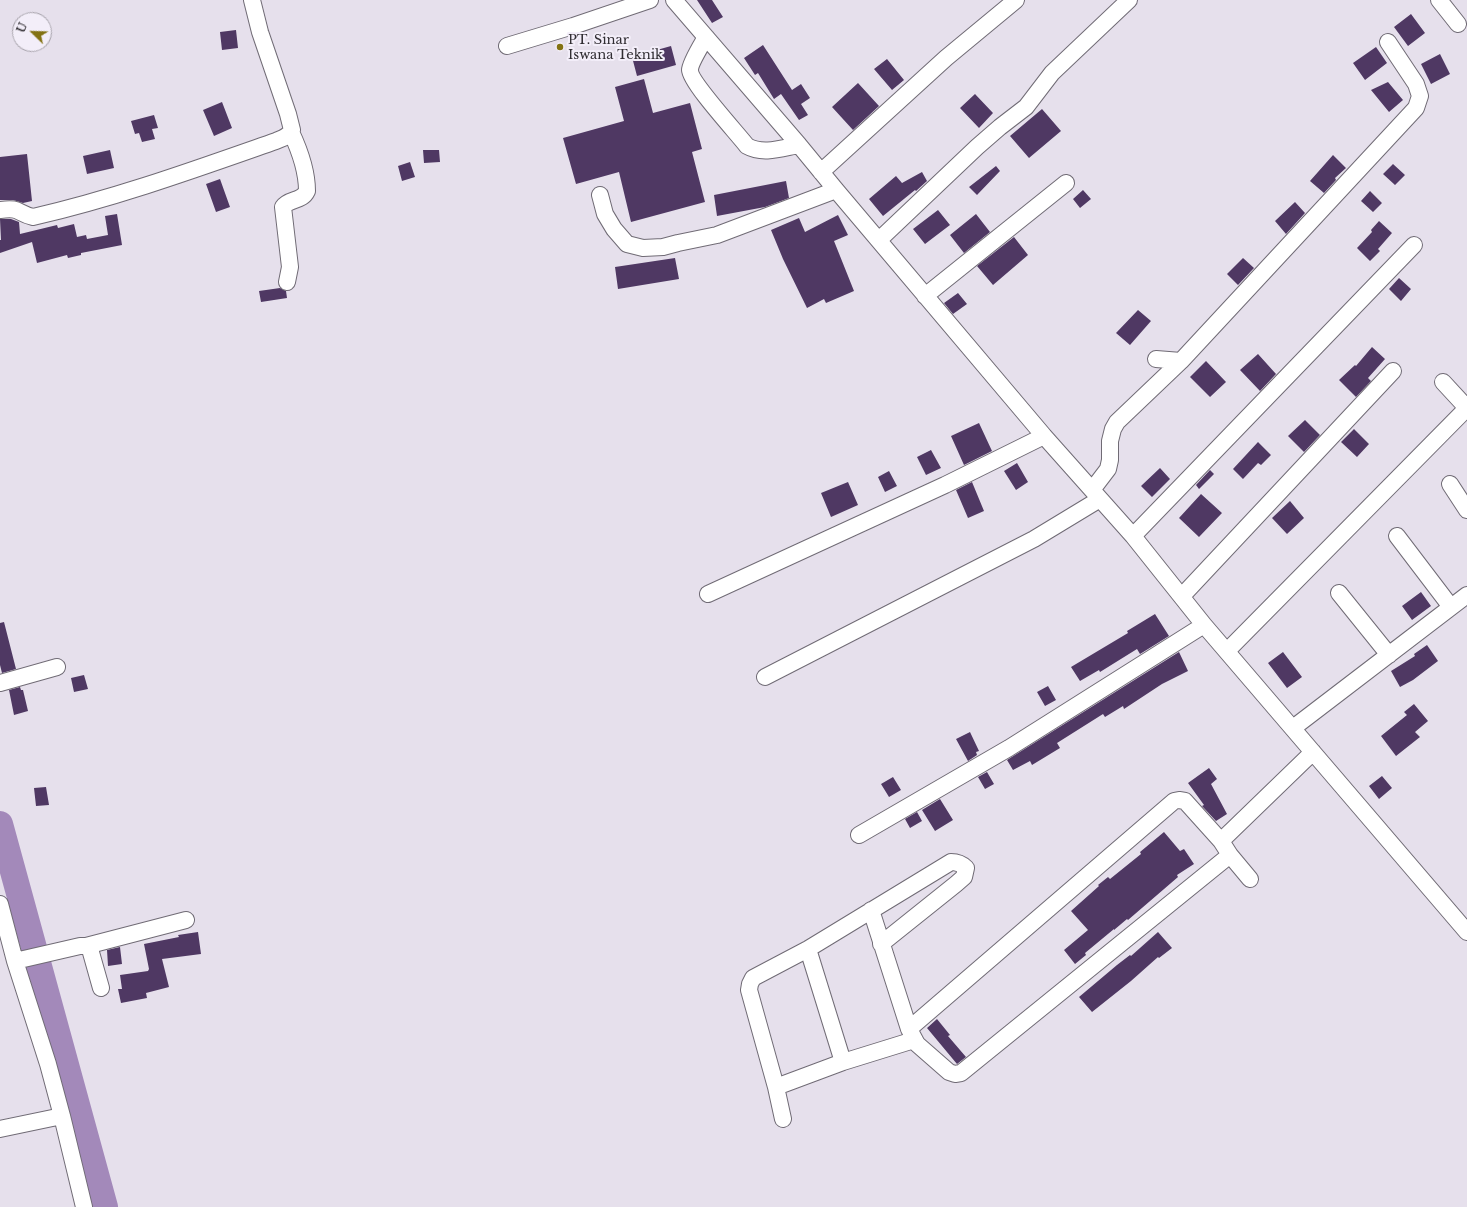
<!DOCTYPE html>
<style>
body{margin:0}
#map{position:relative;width:1467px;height:1207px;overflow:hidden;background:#e6e0ec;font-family:"Libre Baskerville",serif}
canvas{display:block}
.north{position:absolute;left:12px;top:12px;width:40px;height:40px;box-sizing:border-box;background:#f3eef9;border:1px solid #a5a1a9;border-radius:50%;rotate:293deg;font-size:11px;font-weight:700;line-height:16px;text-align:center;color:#302d32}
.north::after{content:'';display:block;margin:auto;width:14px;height:18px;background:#837213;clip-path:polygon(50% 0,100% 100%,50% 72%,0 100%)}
</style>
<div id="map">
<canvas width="1467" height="1207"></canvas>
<div class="north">U</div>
</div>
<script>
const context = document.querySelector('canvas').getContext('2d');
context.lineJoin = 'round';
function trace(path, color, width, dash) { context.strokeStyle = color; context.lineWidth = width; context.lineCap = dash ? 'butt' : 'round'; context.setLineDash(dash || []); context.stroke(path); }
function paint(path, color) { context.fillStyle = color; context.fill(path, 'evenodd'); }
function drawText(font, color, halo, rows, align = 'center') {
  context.font = font + ' "Libre Baskerville",serif'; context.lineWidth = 4; context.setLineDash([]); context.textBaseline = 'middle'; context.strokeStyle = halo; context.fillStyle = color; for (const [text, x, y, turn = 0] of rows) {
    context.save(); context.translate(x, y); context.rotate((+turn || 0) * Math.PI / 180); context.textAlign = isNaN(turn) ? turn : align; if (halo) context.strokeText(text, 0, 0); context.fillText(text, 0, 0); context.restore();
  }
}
trace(new Path2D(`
 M0,824L105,1207`), '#a389ba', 26);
paint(new Path2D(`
 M697,0H712L723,17L712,23Z
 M1411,14L1425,33L1408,46L1394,27Z
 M236,30L238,48L222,50L220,32Z
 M763,45L792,90L801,84L810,98L801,104L808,115L799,120L781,94L774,99L758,73L755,75L744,58Z
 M671,46L676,65L637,76L632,57Z
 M1376,47L1387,63L1365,80L1353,63Z
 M1440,54L1450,74L1431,84L1421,64Z
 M887,59L904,80L892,90L874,69Z
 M644,79L653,113L690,103L702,149L692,152L705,202L631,222L619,172L576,184L563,138L624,121L615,87Z
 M1388,82L1403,100L1389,112L1371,90Z
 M858,83L879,106L853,130L832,107Z
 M975,94L993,113L979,128L960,108Z
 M222,102L232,128L214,136L203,110Z
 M1042,109L1061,131L1029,158L1010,136Z
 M154,115L158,128L152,129L155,139L142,142L139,133L135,134L131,121Z
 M110,150L114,168L87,174L83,156Z
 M423,150H439L440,162L424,163Z
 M27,154L32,201L23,203L13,200H0V157Z
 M1333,155L1346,168L1335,178L1336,180L1324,193L1310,181Z
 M410,162L415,177L402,181L398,166Z
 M1393,164L1405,175L1395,185L1383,174Z
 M996,166L1000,171L977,195L969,187Z
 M922,172L927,181L916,191L915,190L883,216L869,199L896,176L902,183Z
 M220,179L230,207L216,212L206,184Z
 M786,181L789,198L765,207L717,216L714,195Z
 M1083,190L1091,199L1080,208L1073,199Z
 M1370,191L1382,203L1373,212L1361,201Z
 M1295,202L1305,213L1286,234L1275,221Z
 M938,210L950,225L925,244L913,229Z
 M117,214L122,245L81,253V255L68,258L67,255L37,263L32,242L0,253V240H1L0,219H11L19,222L20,234L57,225L58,228L74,224L77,237L86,235L87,239L108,235L105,216Z
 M976,214L990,232L964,253L950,235Z
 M838,215L848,235L834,241L854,291L826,303L824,299L807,308L783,259L771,230L799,218L805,232Z
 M1379,221L1392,233L1378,249L1380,251L1370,261L1357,248L1372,232L1371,230Z
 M1014,237L1028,255L993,285L977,266Z
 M675,258L679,279L618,289L615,267Z
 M1243,258L1254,268L1238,285L1227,274Z
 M1399,278L1411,289L1401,301L1389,289Z
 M280,288L286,291L287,298L261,302L259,291Z
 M958,293L967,304L953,314L944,303Z
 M1138,310L1151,321L1130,345L1116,333Z
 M1372,347L1385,359L1368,378L1371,381L1356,397L1339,380L1355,365L1356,366Z
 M1258,354L1276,374L1260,391L1240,370Z
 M1206,361L1226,382L1210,397L1190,377Z
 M1305,420L1320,435L1304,452L1288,436Z
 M979,423L992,451L964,465L951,436Z
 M1354,429L1369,444L1357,457L1341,442Z
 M1258,442L1271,455L1261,465L1258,463L1243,479L1233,469Z
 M931,450L941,468L926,475L917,457Z
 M1017,463L1028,482L1016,490L1004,471Z
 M1160,468L1170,479L1152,497L1141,486Z
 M1210,470L1214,474L1199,489L1196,485Z
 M889,471L897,486L885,492L878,477Z
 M848,482L858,505L831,517L821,493Z
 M972,482L984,511L968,518L956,490Z
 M1201,494L1222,513L1199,537L1179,518Z
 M1290,501L1304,518L1287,534L1272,518Z
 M1421,592L1431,606L1412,620L1402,606Z
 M1155,614L1169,636L1140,654L1137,649L1100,672L1099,670L1080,681L1071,667L1128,633L1127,631Z
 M4,622L16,669L2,673L0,665V623Z
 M1427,645L1438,661L1413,680L1400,687L1391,671L1415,656L1414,654Z
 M1179,652L1188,671L1162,684L1124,709L1123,706L1105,717L1103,714L1057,743L1060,748L1032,765L1030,761L1013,770L1007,760Z
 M1283,652L1302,677L1287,688L1268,663Z
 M84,675L88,689L74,692L71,678Z
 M1048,686L1056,700L1045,706L1037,692Z
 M20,687L21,690H23L28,711L14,715L9,690Z
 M1414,704L1428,721L1415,732L1420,737L1396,756L1381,736L1407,715L1404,712Z
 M970,732L979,751L976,752L977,755L968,761L956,739Z
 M1209,768L1217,779L1211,784L1227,814L1216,821L1202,806L1204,805L1188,783Z
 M987,772L994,784L985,789L978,777Z
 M1382,776L1392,788L1379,799L1369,786Z
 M893,777L901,790L889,797L881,784Z
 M46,787L49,805L36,806L34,788Z
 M940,799L953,820L935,831L922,810Z
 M917,812L922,821L910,828L905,819Z
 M1164,832L1180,851L1184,849L1194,864L1177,875L1178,877L1128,920L1127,919L1114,930V929L1085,953L1086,955L1075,964L1064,950L1088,930L1071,911L1099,886L1098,885L1108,877L1110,879L1141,854L1140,852Z
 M198,932L201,954L162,959L169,987L146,993L147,998L121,1003L118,989H122L120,975L148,971L149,969L144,944L179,937L178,935Z
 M1158,932L1172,948L1159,958L1158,957L1131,981L1092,1012L1079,997L1117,965L1130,955L1131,956Z
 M120,947L122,964L108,966L107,950Z
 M937,1019L950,1035L948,1036L966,1057L957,1064L927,1028Z`), '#4f3863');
const minor = new Path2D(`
 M674,0L799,145L836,190L1044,436L1133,536L1204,625L1467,932
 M1439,0L1458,24
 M706,37C702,44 690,63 690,70C690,82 737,133 747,146C763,155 782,148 799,145
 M507,46L573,26L650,0
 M821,172L946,58L1016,0
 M600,195L605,214L614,229L627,244L643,248L663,247L678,243L717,235L836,190
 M0,210C21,207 16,213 33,217C116,198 196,169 276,141C283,138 288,137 292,130L288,114L260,32L252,0
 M879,240L977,147L1000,127L1026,107L1052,73L1129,0
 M287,282L290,267L283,207C289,198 302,202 307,191C307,172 299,149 291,132
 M925,296L1066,183
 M1156,359L1181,361
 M1450,484L1467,510
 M1092,490L1108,469L1110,460V441L1113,429L1117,422L1181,361L1416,108L1420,96L1416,84L1388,42
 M1133,536L1414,245
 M1397,536L1451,607
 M1339,593L1389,655
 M708,594L945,485L1044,436
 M1182,596L1393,371
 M1227,651L1467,408L1443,382
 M765,677L1034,539L1100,499
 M0,683L57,667
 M1293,728L1467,595
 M1179,800L1185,801L1221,841L1230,855L961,1073L955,1074L949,1072L917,1044L909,1029L1174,801Z
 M859,835L1009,748L1204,625
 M1221,841L1313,752
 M1230,855L1250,879
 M0,904L15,961L48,1064L62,1116L84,1207
 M871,910L909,1029
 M86,946L186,920
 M808,949L843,1062
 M15,961L80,946H86L90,949L101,988
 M776,1087L843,1062L914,1040
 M783,1119L776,1087L749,990L750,984L753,978L808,949L951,862C957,862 962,864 966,868L964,877L956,884L881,944
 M0,1129L62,1116`);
trace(minor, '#706b75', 18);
trace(minor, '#fff', 16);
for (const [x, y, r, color] of [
 [560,47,4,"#837213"]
]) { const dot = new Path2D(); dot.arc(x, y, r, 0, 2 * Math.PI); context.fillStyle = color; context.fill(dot); trace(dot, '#f3eef9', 1.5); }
drawText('13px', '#302d32', '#f3eef9', [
 ["PT. Sinar",568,40],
 ["Iswana Teknik",568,55]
], 'left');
</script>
